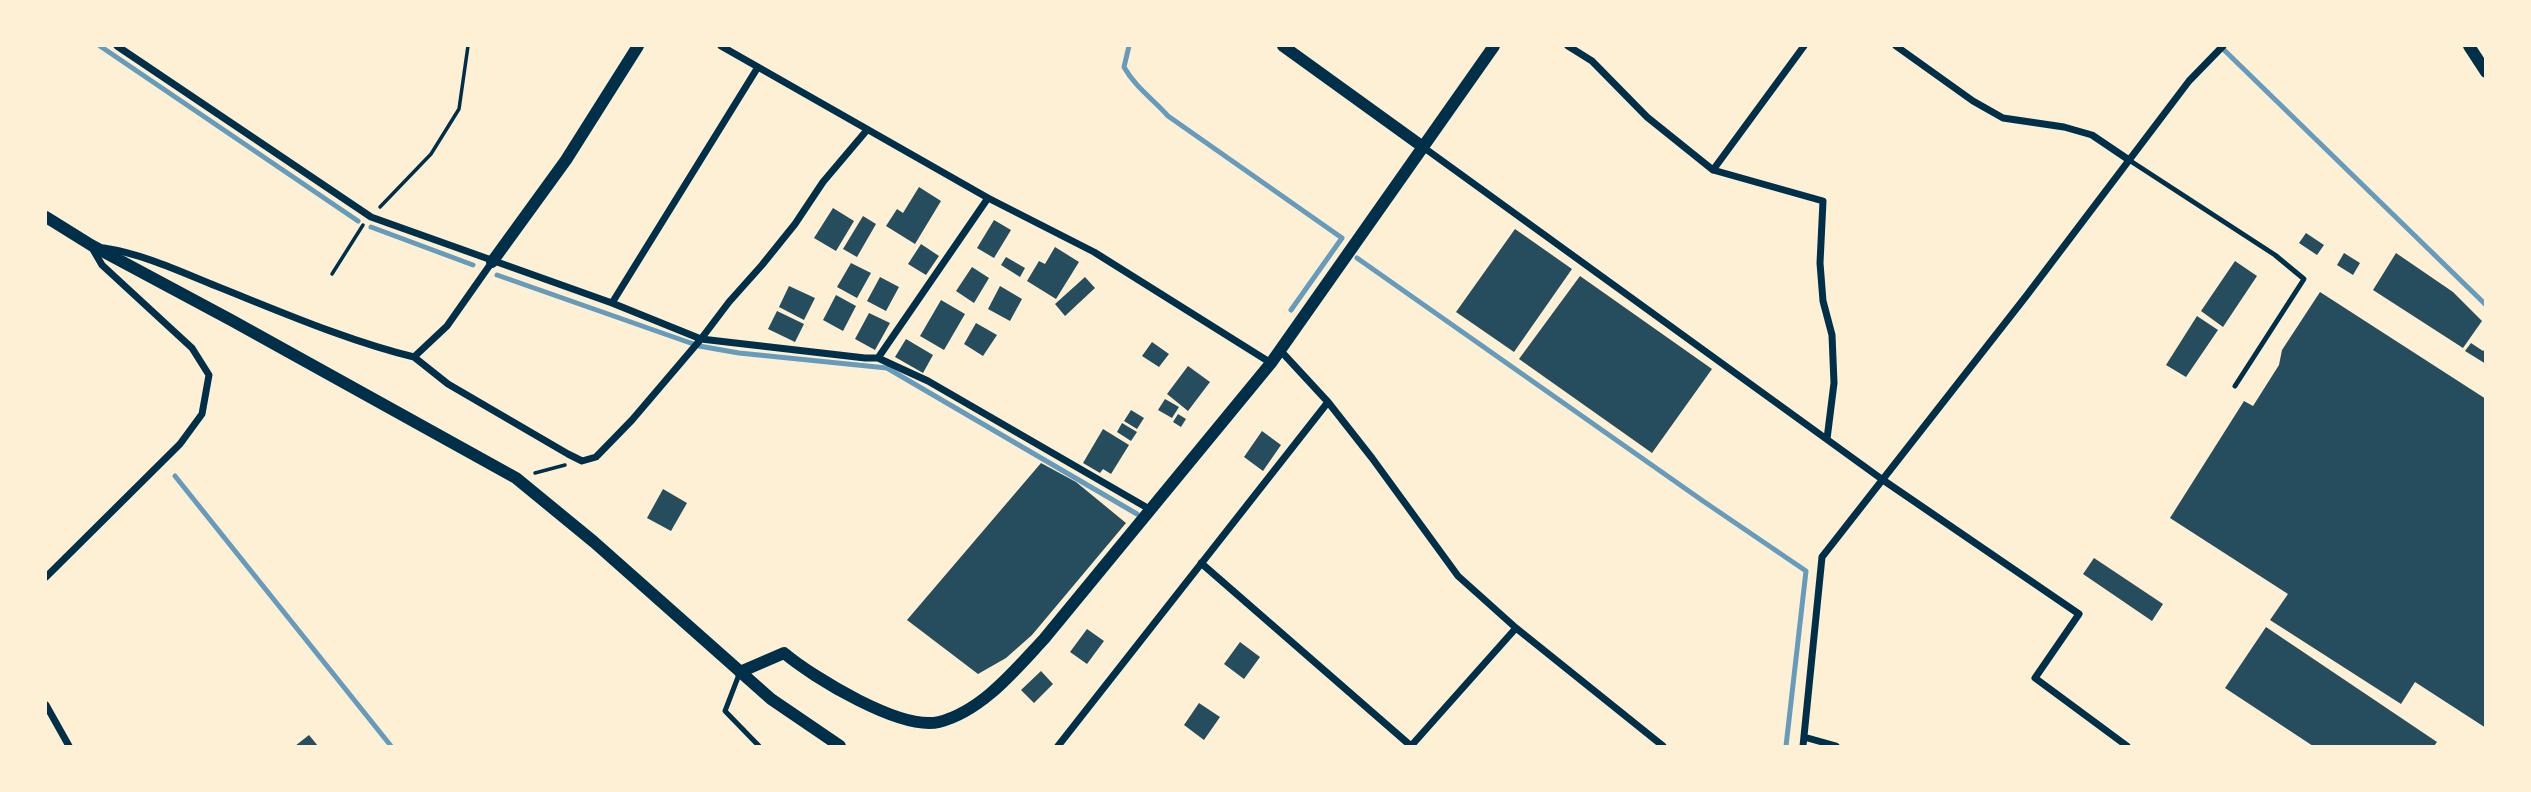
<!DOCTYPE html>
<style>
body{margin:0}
#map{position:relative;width:2531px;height:792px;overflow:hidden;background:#fdf0d5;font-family:Merriweather,serif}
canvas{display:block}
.frame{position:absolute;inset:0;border:47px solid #fdf0d5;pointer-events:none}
</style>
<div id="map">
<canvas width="2531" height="792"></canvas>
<div class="frame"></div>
</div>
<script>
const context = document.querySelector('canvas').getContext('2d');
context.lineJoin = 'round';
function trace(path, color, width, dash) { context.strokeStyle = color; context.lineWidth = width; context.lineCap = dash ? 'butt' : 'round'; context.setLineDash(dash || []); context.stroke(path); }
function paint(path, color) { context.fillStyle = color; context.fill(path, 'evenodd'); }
trace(new Path2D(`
 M100,46L358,221
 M1129,46L1124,67C1135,87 1153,99 1168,116L1342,238L1291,310
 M2220,46L2486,305
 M371,227L473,265
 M1357,258L1703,501L1806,571L1786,746
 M497,275L699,346L739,353L887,368L1137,514
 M175,476L391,746`), '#669bbc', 5);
paint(new Path2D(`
 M919,187L941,201L915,244L886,226L897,209L903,213Z
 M833,208L854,221L836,251L814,238Z
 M863,216L876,224L857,257L843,249Z
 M994,220L1011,230L994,258L977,248Z
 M1515,229L1572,269L1514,352L1456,312Z
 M2306,233L2324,245L2317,255L2299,243Z
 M921,244L939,256L926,275L908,264Z
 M1055,247L1079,262L1056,299L1027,281L1039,261L1045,264Z
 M2344,253L2360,263L2353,275L2337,265Z
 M2396,253L2453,292L2482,321L2463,348L2373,290Z
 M1006,257L1025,268L1020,277L1001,265Z
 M2235,261L2257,276L2223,327L2201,311Z
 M851,263L871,273L857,298L837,287Z
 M972,267L989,278L974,303L956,291Z
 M1580,276L1712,369L1652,453L1519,359Z
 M880,277L899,287L886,311L867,301Z
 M1085,277L1095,288L1065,316L1055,304Z
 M789,286L815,298L804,320L779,307Z
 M1000,286L1022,299L1010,321L988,309Z
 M2320,292L2486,399V728L2415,682L2401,704L2270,620L2288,594L2170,518L2244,401L2253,406L2279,365L2282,350Z
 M836,295L856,306L843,331L823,320Z
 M941,300L965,314L944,350L920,336Z
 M777,311L804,324L795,342L768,329Z
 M869,313L890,323L875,350L855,339Z
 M2197,316L2218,330L2186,377L2166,365Z
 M976,323L997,335L983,356L964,344Z
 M906,339L933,355L923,373L895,357Z
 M1152,342L1169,354L1159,367L1142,356Z
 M2471,343L2483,351L2486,348V364L2465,351Z
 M1188,366L1210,382L1188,411L1167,394Z
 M1165,399L1179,407L1172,418L1158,410Z
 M1131,410L1144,418L1137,429L1124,421Z
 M1178,414L1186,419L1181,427L1173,422Z
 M1122,423L1137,432L1131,441L1117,432Z
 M1103,429L1129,445L1111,474L1103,469L1100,473L1083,463Z
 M1262,431L1281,445L1263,471L1244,457Z
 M1041,463L1076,482L1126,523L1032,635L1006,658L978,674L907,620Z
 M663,489L687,503L671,531L647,518Z
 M2094,558L2163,604L2152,621L2083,574Z
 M2266,627L2437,742L2434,746H2313L2225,688Z
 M1087,629L1104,641L1087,664L1070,652Z
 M1240,642L1260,657L1244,679L1224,664Z
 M1041,671L1053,684L1034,703L1021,690Z
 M1199,703L1220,717L1204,740L1184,725Z
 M309,735L318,746H295Z`), '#264d5e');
trace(new Path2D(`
 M380,207L431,154L459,109L468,46
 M332,274L363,225
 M535,473L565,465`), '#003049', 3.5);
trace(new Path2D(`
 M2129,160L2275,255L2304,279L2235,386
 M740,672L725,711L759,746`), '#003049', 5);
trace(new Path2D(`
 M117,46L371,217L612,303L701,339L865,358H878L928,381L1151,510
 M721,46L988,198L1094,252L1271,363
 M1568,46L1592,61L1647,117L1713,170L1823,201L1820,263L1823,301L1832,335L1834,383L1827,439
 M1896,46L1973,101L2003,118L2064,127L2092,135L2129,160
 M1423,147L1883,480L2079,614L2035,678L2127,746
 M1713,170L1804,46
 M104,248C143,254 179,271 216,286C279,311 348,341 414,357L447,326L492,262
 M612,303L758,67
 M1279,349L1328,402L1372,458L1458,576L1516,628L1663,746
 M414,357L448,384L568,454L582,461L596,457L632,420L701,339L729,302L762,265L795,224L823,182L867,130
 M878,358L988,198
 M1201,563L1411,746
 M46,577L180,444L202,414L209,375L192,348L102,265L91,246
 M46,705L69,746
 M1804,737L1836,746
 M1058,746L1328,402
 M1411,746L1516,628
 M1803,746L1822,557L2027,295L2189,81L2223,46`), '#003049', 7);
trace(new Path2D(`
 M1283,46L1423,147
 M2469,46L2486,72
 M46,217L91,245L231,320L516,478L594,542L771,699L840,746
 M492,262L566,160L638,46
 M740,672L784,653C814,678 901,731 939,722C982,711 1015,670 1044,639L1271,363L1494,46`), '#003049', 12);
</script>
